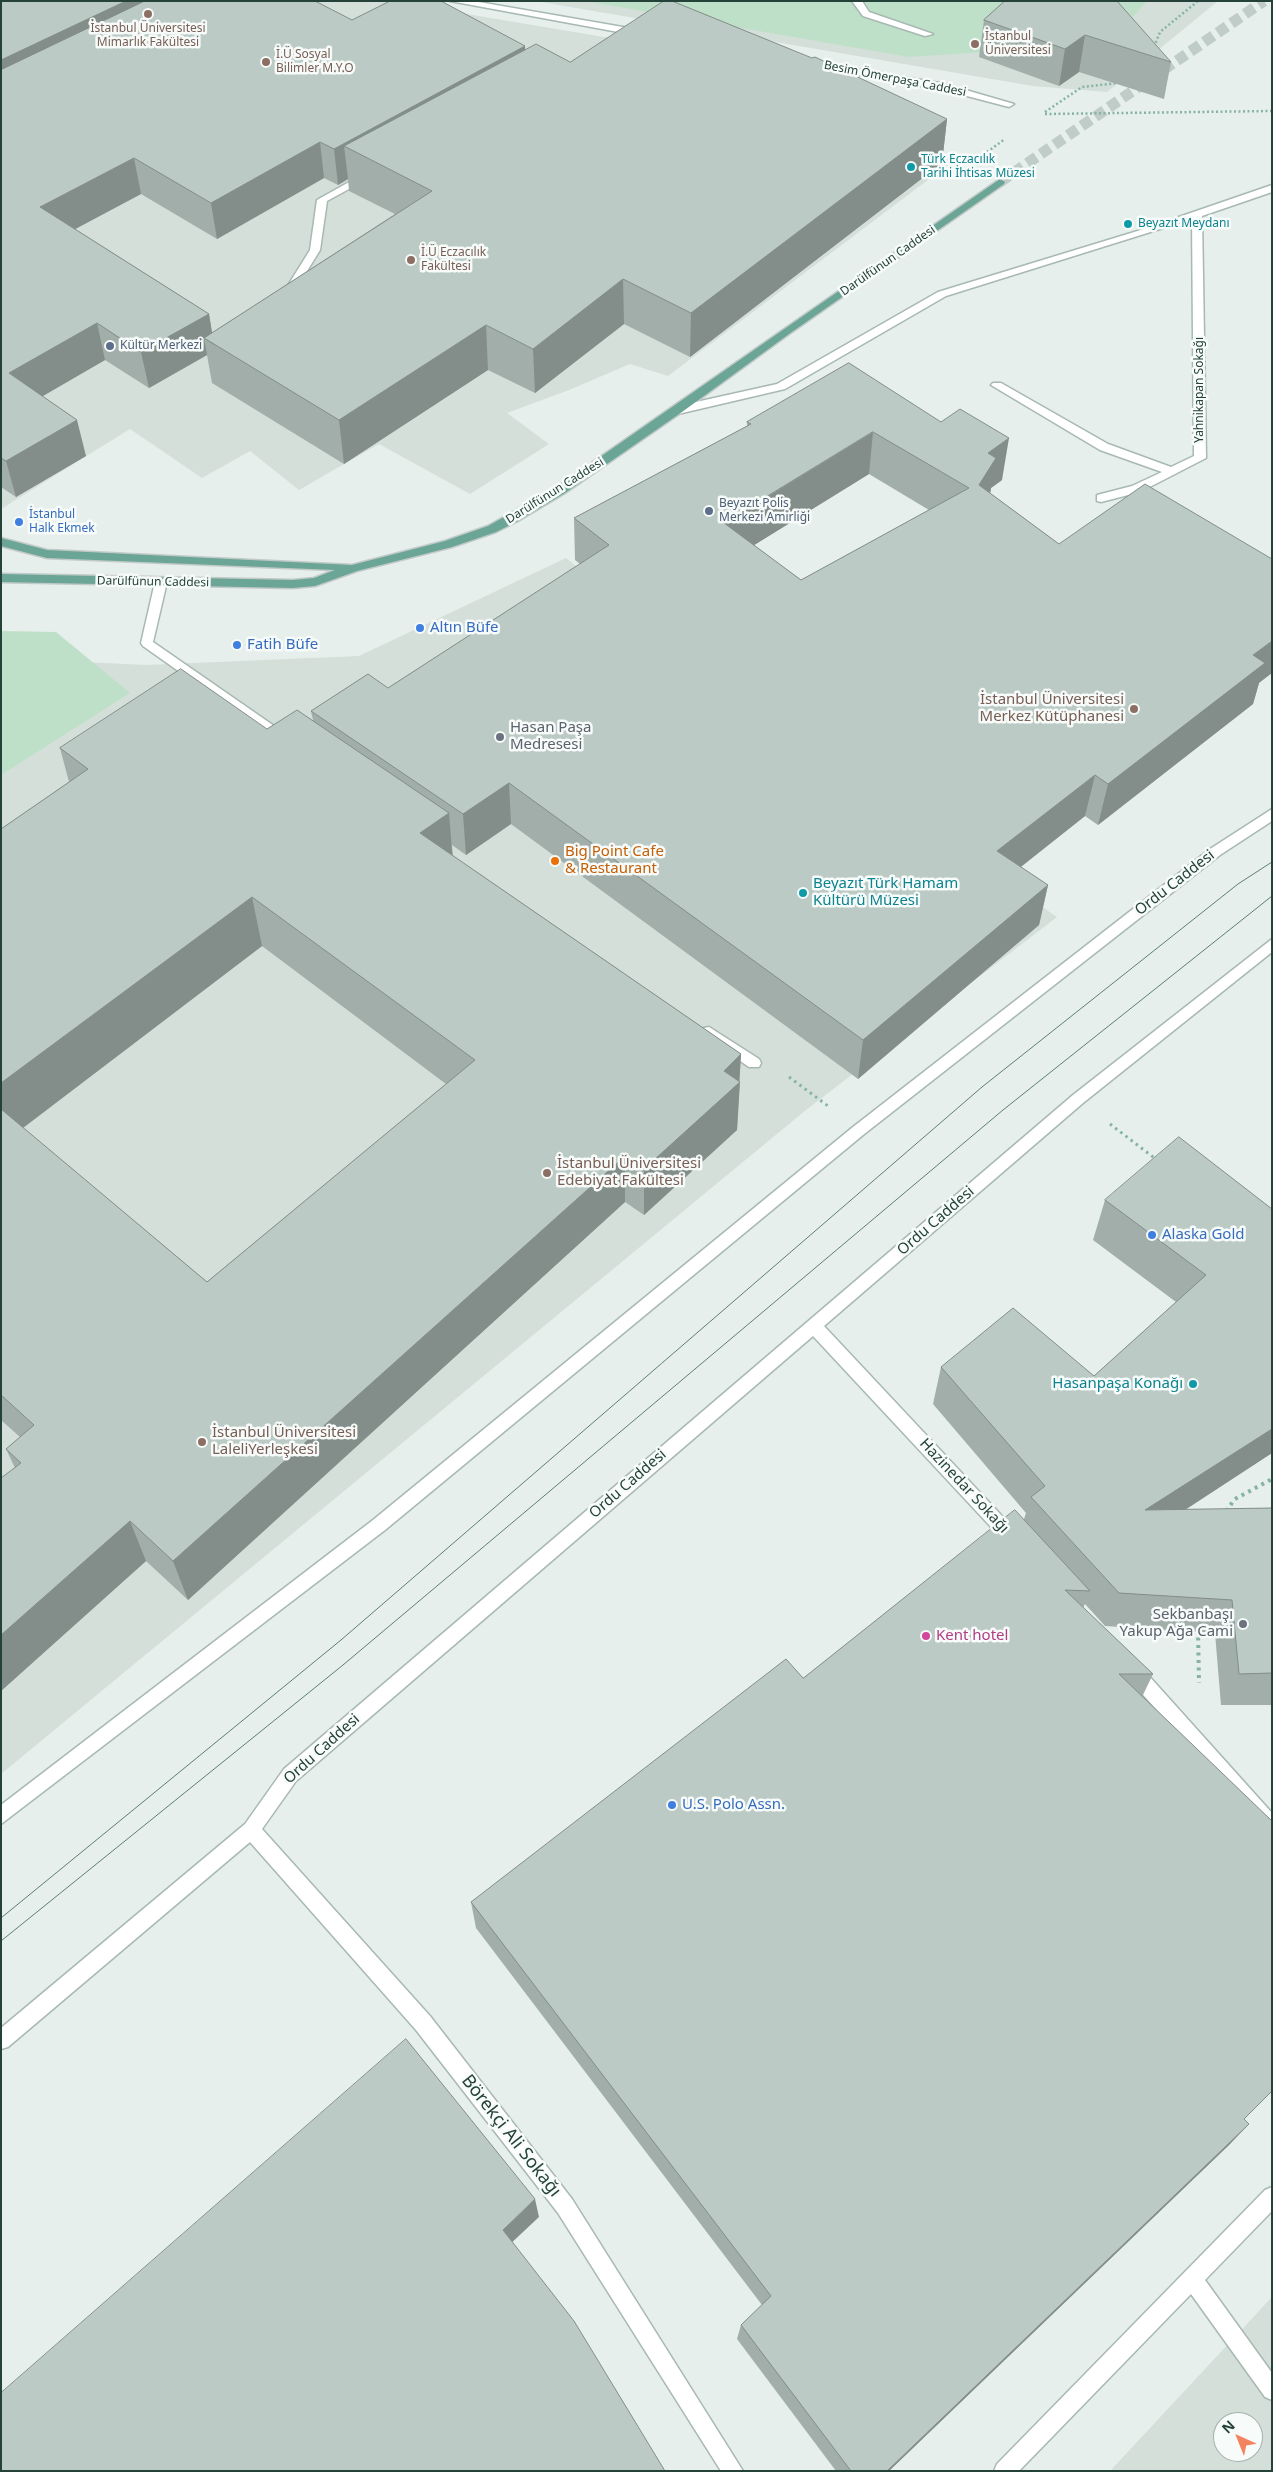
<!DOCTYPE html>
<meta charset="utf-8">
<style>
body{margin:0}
#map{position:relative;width:1273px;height:2472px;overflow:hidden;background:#e6efeb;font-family:"Noto Sans",sans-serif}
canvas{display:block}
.frame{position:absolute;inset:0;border:2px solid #24423a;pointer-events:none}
.north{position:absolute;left:1213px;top:2412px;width:50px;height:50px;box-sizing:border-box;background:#f7fbf9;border:1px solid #a3b1ad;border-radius:50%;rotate:316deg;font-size:14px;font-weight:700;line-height:20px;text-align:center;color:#24423a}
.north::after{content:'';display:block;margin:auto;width:18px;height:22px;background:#f4845f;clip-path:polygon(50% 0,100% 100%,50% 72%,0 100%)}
</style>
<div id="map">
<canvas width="1273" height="2472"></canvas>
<div class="frame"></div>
<div class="north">N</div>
</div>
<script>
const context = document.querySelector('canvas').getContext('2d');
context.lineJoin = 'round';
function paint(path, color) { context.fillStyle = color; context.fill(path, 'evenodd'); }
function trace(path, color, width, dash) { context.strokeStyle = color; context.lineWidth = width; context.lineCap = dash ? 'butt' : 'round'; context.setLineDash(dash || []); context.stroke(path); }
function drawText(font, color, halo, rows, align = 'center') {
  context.font = font + ' "Noto Sans",sans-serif'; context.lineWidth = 5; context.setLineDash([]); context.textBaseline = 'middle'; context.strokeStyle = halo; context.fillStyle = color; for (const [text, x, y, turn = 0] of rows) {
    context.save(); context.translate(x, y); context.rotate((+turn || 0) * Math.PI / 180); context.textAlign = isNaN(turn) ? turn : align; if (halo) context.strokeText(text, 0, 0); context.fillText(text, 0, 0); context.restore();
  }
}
paint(new Path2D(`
 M237,1H389L712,55L953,161L668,376L630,364L569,390L507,413L549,444L470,494L379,444L299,490L250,451L202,478L130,429L1,509V120Z
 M535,1H1218L1107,92L1033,86Z
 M566,558L798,739L1057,917L806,1110L1,1774V658L146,665L359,656Z
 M1272,2297V2471H1110ZM1223,2422H1253V2452H1223Z`), '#d4dfda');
paint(new Path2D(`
 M585,1H1147L1120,31L985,52L909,57Z
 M1,631L56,632L130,693L1,775Z`), '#bfe0c8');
trace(new Path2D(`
 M1000,182L1264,1`), '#bfccc8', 11, [11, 5.5]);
const minor = new Path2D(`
 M450,1H473L640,30L645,33L640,36Z
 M852,1H862L869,12L933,34L925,36L863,16Z
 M822,63L945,84L1014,104L1009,107L944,90L819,68L817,66Z
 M367,172L372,175L371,177L327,201L320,250L291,297H283L282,295L310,250L317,200Z
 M1272,185V192L1202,216L1206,458L1140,492L1101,502L1097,501V495L1132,486L1162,472L1100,450L991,385L993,383H1001L1108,444L1171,467L1194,456L1192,219L946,296L785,389L678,414L672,410L678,406L777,384L938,292L1144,229Z
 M161,578L167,582L153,642L290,737L291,740L290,743H280L143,646L141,643L155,582Z
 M1272,809V821L1220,855L863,1135L385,1530L1,1824V1805L373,1520L853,1127L1210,849Z
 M1272,939V952L1083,1103L824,1326L1017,1532L1019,1537L1017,1542L1011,1544L1005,1542L813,1336L296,1781L262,1829L430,2016L572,2199L743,2471H721L558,2213L416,2030L250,1842L8,2047L1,2049V2028L245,1824L284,1769L1073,1095Z
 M709,1027L759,1059L761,1063L759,1067H749L704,1036L702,1032L704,1028Z
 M1134,1664L1140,1666L1272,1813V1835L1266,1832L1128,1678L1126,1672L1128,1666Z
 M1272,2187V2211L1205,2280L1272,2373V2400L1265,2397L1191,2294L1019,2471H994L997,2464L1265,2190Z`);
const major = new Path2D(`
 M1000,179L1005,182L1004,184L789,334L682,412L565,493L518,521L496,532L452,547L357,571L315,586L293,588L1,582V574L293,580L314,578L335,570L47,558L1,546V538L47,550L352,565L445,541L488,526L557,487Z`);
trace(minor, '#a8b8b2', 3);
trace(major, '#c2cac8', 3);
trace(new Path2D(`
 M1154,47L1160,32L1198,1
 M1045,112L1082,87L1118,83
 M1045,114L1272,111
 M987,152L1005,139`), '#86b3a5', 2.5, [2, 2.5]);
trace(new Path2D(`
 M789,1077L828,1106
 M1110,1124L1157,1160`), '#86b3a5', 3, [2.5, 4]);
trace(new Path2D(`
 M1226,1511L1235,1499L1272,1479
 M1198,1630L1199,1683`), '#86b3a5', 4, [3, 4.5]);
paint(minor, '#fff');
paint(major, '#6aa596');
trace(new Path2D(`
 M1,1918L341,1640L982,1087L1238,884L1272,862
 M1,1941L343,1665L1003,1110L1272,896`), '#5f7d75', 1);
paint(new Path2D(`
 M1,1L352,20L525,46V50L570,62L947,119L942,163L690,357L624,324L535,393L488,370L344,464L212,383L207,355L149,388L105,360L42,396L86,456L16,497L1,487ZM324,178L338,185L348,179L349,191L395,214L212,333L209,314L75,229L141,194L217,239Z
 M1005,1L1171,62L1164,99L1079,72L1059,86L979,57L984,20Z
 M849,363L1002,480L991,488L990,493L1059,544L1259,683L1253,704L1098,825L1085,816L1021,867L1048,885L1039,925L858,1079L511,824L466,855L452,845L453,856L741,1054L737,1130L644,1215L625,1202L188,1600L146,1561L1,1691V1478L15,1468L6,1449L20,1437L1,1420V829L69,782L60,748L267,729L313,720L311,711L388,688L580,564L575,560L574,518L747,426V422ZM869,474L929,510L801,580L754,545ZM262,946L446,1084L207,1282L23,1128Z
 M1105,1200L1272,1209V1453L1185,1510L1272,1508V1705H1221L1215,1633L1105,1626L1085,1604L1083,1608L1153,1674L1142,1697L1244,2119L1249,2124L1229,2145L889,2471H836L737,2339L741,2325L762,2305L476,1928L471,1902L803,1678L1024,1519L1026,1513L933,1404L941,1367L1094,1376L1176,1302L1093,1240Z`), '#a1aea9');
paint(new Path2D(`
 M126,1H206L1,100V60Z
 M1085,35L1079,72L1059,86L1065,49Z
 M525,46L526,82L344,146L348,179L338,185L334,149Z
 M947,119L942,163L690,357L691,313Z
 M320,142L324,178L217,239L211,203Z
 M134,158L141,194L49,243L40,207Z
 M623,279L624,324L535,393L533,349Z
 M209,314L214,345L204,338L207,355L149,388L141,352Z
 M97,323L105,360L19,410L9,373Z
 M486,325L488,370L344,464L339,420Z
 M77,420L86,456L16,497L6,461Z
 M873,432L869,474L722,565L724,523Z
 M1009,438L1002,480L991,488L989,500L979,485L988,453Z
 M1272,641V673L1259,683L1253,704L1098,825L1108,784L1253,655Z
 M1095,775L1085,816L990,891L997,851Z
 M509,783L511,824L466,855L463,814Z
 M449,813L453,864L420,833Z
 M1048,885L1039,925L858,1079L863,1040Z
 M252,897L262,946L3,1143L1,1137V1083Z
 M741,1054L739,1084L740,1082L737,1130L644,1215V1169L724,1071Z
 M625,1156V1202L188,1600L173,1561Z
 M1272,1429V1453L1131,1545L1145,1510Z
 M130,1521L146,1561L1,1691V1635Z
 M1249,2124L1229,2145L889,2471H887Z
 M535,2199L539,2217L507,2247L503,2230Z`), '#838d89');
const building = new Path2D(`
 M1,1H126L1,60Z
 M145,1H315L352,20L390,1H441L525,46L334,149L320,142L211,203L134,158L40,207L209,314L141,352L97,323L9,373L77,420L6,461L1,458V70Z
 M664,1H672L812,58L815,57L947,119L691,313L623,279L533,349L486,325L339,420L204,338L432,191L344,146L536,44L570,62Z
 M1005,1H1117L1171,62L1085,35L1065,49L984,20Z
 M849,363L941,422L960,409L1009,438L988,453L996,458L979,485L1059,544L1145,484L1272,559V641L1253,655L1265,663L1108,784L1095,775L997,851L1048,885L863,1040L509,783L463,814L311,711L368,674L388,688L609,545L574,518L751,424L747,422ZM873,432L969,488L801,580L724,523Z
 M181,669L267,729L297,710L449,813L420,833L741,1054L724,1071L740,1082L644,1169L625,1156L173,1561L130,1521L1,1635V1478L21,1463L6,1449L34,1425L1,1395V1109L207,1282L475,1060L252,897L1,1083V829L88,769L60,748Z
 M1179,1137L1272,1209V1429L1145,1510L1272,1508V1673L1239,1674L1232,1600L1119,1593L1031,1497L1045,1486L941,1367L1013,1308L1094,1376L1206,1275L1105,1200Z
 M1015,1510L1090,1591L1065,1590L1153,1674H1119L1272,1821V2091L1244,2119L1249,2124L887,2471H851L741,2325L771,2296L471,1902L786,1659L803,1678Z
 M406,2039L535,2199L503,2230L574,2321L665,2471H1V2393Z`);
paint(building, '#bbcac4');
trace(building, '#838d89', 1);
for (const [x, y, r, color] of [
 [148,14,5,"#8d6e63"],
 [975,44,5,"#8d6e63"],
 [266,62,5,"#8d6e63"],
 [911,167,5,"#0f9aa8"],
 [1128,224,5,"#0f9aa8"],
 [411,260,5,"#8d6e63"],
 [110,346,5,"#5c6f8a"],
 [709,511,5,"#5c6f8a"],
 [19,522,5,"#3f7fe0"],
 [420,628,5,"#3f7fe0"],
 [237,645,5,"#3f7fe0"],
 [1134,709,5,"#8d6e63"],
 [500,737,5,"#6b7280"],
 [555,861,5,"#e8710a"],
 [803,893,5,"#0f9aa8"],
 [547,1173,5,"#8d6e63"],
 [1152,1235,5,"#3f7fe0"],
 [1193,1384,5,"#0f9aa8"],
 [202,1442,5,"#8d6e63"],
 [1243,1624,5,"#6b7280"],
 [926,1636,5,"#d1479c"],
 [672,1805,5,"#3f7fe0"]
]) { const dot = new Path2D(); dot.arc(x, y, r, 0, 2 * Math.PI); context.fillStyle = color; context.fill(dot); trace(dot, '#f7fbf9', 2); }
drawText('12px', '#785e54', '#f7fbf9', [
 ["İstanbul Üniversitesi",148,29,"center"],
 ["Mimarlık Fakültesi",148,43,"center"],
 ["İstanbul",985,37],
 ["Üniversitesi",985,51],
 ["İ.Ü Sosyal",276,55],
 ["Bilimler M.Y.O",276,69],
 ["İ.Ü Eczacılık",421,253],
 ["Fakültesi",421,267]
], 'left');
drawText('12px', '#24423a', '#f7fbf9', [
 ["Besim Ömerpaşa Caddesi",895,79,11],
 ["Darülfünun Caddesi",888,261,-35],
 ["Yahnikapan Sokağı",1200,390,-90],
 ["Darülfünun Caddesi",555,491,-32],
 ["Darülfünun Caddesi",153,582,1]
]);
drawText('12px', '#0d838f', '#f7fbf9', [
 ["Türk Eczacılık",921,160],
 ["Tarihi İhtisas Müzesi",921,174],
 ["Beyazıt Meydanı",1138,224]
], 'left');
drawText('12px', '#4e5e75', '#f7fbf9', [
 ["Kültür Merkezi",120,346],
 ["Beyazıt Polis",719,504],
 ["Merkezi Amirliği",719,518]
], 'left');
drawText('12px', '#366cbe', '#f7fbf9', [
 ["İstanbul",29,515],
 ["Halk Ekmek",29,529]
], 'left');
drawText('15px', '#366cbe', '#f7fbf9', [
 ["Altın Büfe",430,628],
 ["Fatih Büfe",247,645],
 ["Alaska Gold",1162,1235],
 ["U.S. Polo Assn.",682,1805]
], 'left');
drawText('15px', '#785e54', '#f7fbf9', [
 ["İstanbul Üniversitesi",1124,700,"right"],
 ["Merkez Kütüphanesi",1124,717,"right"],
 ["İstanbul Üniversitesi",557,1164],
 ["Edebiyat Fakültesi",557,1181],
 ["İstanbul Üniversitesi",212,1433],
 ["LaleliYerleşkesi",212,1450]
], 'left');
drawText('15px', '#5b616d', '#f7fbf9', [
 ["Hasan Paşa",510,728],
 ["Medresesi",510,745],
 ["Sekbanbaşı",1233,1615,"right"],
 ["Yakup Ağa Cami",1233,1632,"right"]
], 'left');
drawText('15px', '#c56008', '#f7fbf9', [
 ["Big Point Cafe",565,852],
 ["& Restaurant",565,869]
], 'left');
drawText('15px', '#24423a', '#f7fbf9', [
 ["Ordu Caddesi",1175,883,-38],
 ["Ordu Caddesi",936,1221,-41],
 ["Ordu Caddesi",628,1484,-41],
 ["Hazinedar Sokağı",964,1486,47],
 ["Ordu Caddesi",322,1749,-42]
]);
drawText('15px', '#0d838f', '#f7fbf9', [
 ["Beyazıt Türk Hamam",813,884],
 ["Kültürü Müzesi",813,901],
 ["Hasanpaşa Konağı",1183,1384,"right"]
], 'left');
drawText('15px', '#b23c85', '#f7fbf9', [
 ["Kent hotel",936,1636]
], 'left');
drawText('18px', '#24423a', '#f7fbf9', [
 ["Börekçi Ali Sokağı",511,2136,52]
]);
</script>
